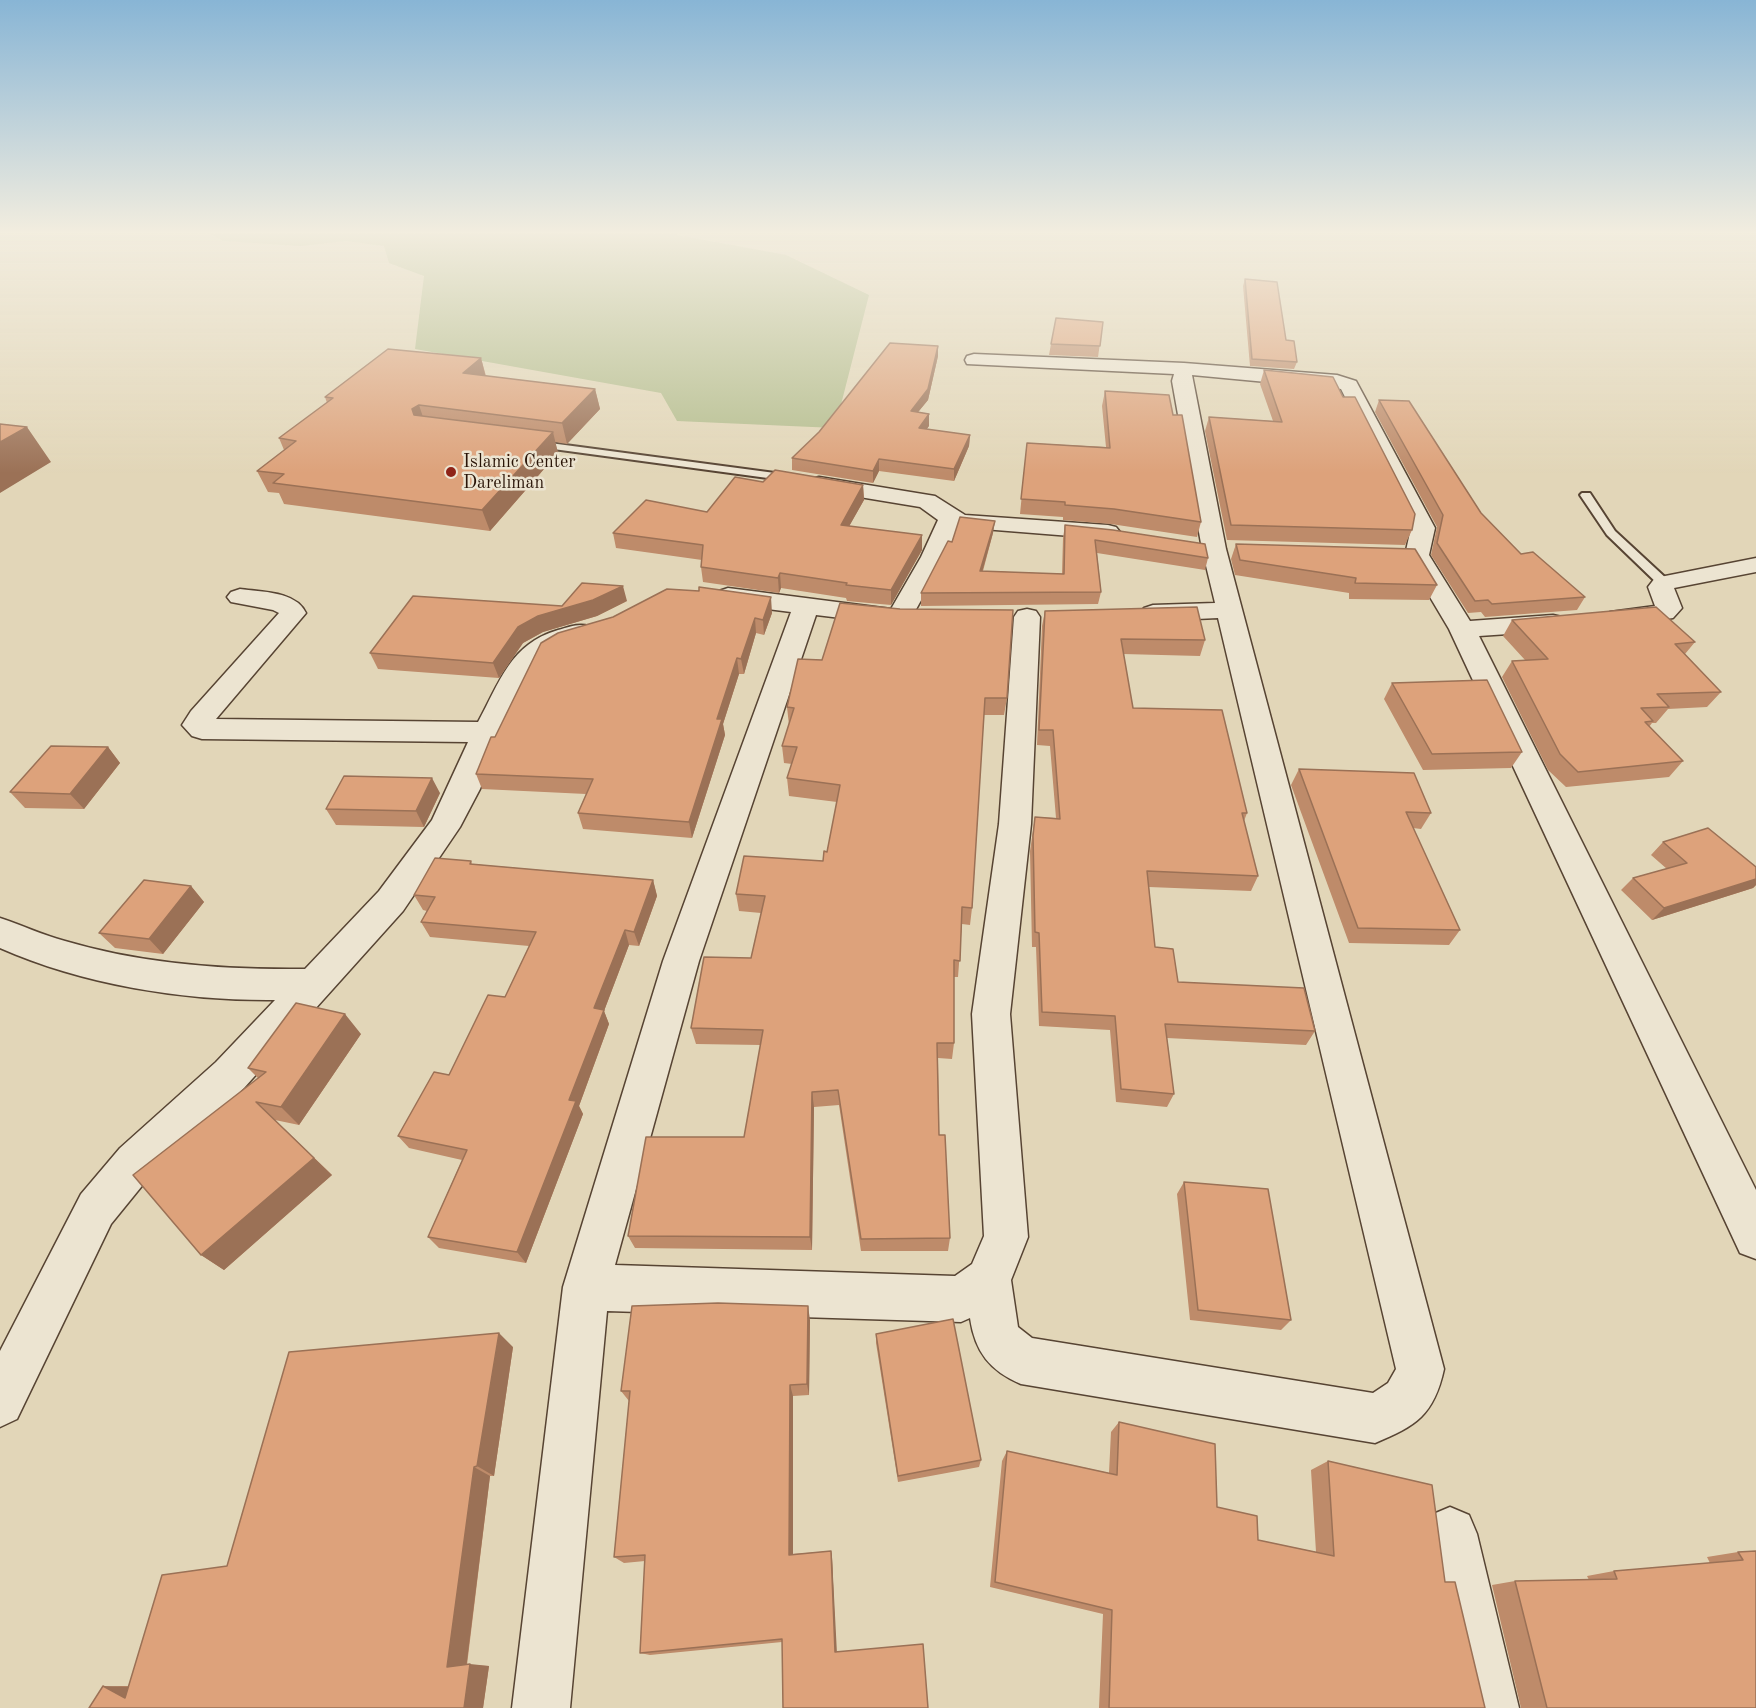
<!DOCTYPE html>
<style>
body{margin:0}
canvas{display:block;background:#e2d6b8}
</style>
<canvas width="1756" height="1708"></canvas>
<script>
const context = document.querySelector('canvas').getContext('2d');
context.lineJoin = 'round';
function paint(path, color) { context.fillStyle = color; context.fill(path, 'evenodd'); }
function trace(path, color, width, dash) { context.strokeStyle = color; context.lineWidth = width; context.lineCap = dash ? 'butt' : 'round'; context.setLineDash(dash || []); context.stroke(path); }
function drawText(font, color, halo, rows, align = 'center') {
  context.font = font + ' "Old Standard TT",serif'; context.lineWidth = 5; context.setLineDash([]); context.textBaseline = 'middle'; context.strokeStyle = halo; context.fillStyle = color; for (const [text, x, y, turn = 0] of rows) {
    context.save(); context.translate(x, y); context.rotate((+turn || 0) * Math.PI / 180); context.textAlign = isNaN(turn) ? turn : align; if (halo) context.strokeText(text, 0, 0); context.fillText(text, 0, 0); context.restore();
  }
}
paint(new Path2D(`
 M211,234H672L786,255L869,295L835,428L677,421L661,393L415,349L424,276L389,263L384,246L346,241L301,246L223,241Z`), '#b4bd8e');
const lane = new Path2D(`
 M535,441L775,473L780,476L775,479L531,446L530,444Z
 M1582,493H1590L1615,531L1668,580V586H1660L1607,535L1580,495Z`);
const street = new Path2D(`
 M974,354L1184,363L1337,375L1356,381L1435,528L1429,555L1470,621L1553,615L1562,617L1566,623L1562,629L1553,631L1479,636L1756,1190V1259L1740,1253L1449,629L1405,555L1411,528L1341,389L1192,375L1226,549L1444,1369C1434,1415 1416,1426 1375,1443L1021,1384C990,1371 975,1352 970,1318L961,1322L607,1311L570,1708H512L563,1287L663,961L791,612L728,604L719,601L715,596L719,591L728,588L891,609L921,557L938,520L920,507L811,489L808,484L811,479L819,477L935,496L965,515L1108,525L1116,527L1120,532L1116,537L1108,539L958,527L945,557L909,622L882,623L816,615L699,961L615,1265L955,1276L972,1264L984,1236L972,1014L999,824L1014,617L1018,611L1027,609L1036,611L1040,617L1031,824L1010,1014L1028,1237L1011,1280L1018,1327L1032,1338L1373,1393L1388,1383L1396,1369L1218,618L1153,621L1144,618L1140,613L1144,608L1153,605L1215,603L1202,549L1172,381L1174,374L967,364L965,360L967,356Z
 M1756,558V572L1674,588L1682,608L1673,618L1619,626L1610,624L1606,618L1610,612L1655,606L1648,587L1655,578Z
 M240,589C261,592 296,591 306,613L216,719L478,722C500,682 510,644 558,630C569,627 578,623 589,626L593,632C586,642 574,641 563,646C552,650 543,657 536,666L502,732L480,789L460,827L403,911L244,1088L150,1176L111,1224L17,1419L0,1427V1351L81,1194L120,1148L216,1062L275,1000C184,1001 84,985 0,948V918C22,925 42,935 65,941C142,964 225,970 305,969L379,891L432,820L468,742L202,739L192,736L182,725L191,711L279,613L273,610L231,602L227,597L231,592Z
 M1450,1507L1469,1515L1477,1534L1519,1708H1461L1423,1534L1431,1515Z`);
trace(lane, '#574433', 4);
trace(street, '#574433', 3);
paint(lane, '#ece4d1');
paint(street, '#ece4d1');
paint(new Path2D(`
 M1245,279L1286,340L1297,362L1294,369L1250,366L1243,286Z
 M1103,322L1098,357L1049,355L1051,344Z
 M938,346V356L928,400L918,412L929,414V426L926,429L970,435L969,446L954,481L879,471L873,483L792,470V458Z
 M481,358L486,376L595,389L600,409L567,444L555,442L558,453L490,531L284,504L279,493L268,492L257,471L284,450L279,438L327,403L325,397Z
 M1264,370L1343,397L1412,530L1405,545L1227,540L1205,431L1209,417L1273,421L1260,384Z
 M1105,391L1173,415L1201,522L1197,537L1111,524L1063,520V517L1020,514L1027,443L1106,447L1102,406Z
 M1379,400L1481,513L1521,554L1585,597L1577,610L1485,617L1481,612L1468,613L1431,555L1437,527L1375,412Z
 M763,482L863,485L864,500L849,526L922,550L891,605L847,601L846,598L781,588L779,593L703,582L701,567L702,560L616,548L613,533L707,512Z
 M1065,525L1208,558L1205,570L1097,553L1101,592L1098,604L921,606V593L952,542L993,533L983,571L1062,574L1063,538Z
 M1236,544L1437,585L1429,600L1349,599V593L1235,575L1231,559Z
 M627,601L597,616L543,632L523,643L499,678L378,669L370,653Z
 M1045,611L1205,640L1200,656L1123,654L1133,708L1247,813L1244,821L1258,876L1251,891L1149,887L1155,947L1178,982L1315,1031L1306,1045L1167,1038L1174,1094L1167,1107L1116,1102L1110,1030L1039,1026L1036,947H1032L1030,851L1035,817L1056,818L1050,746L1037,745L1042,626Z
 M772,613L764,635L756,633L744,674H739L723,724L725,735L692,838L583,829L578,813L586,794L482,789L476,774L495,737L541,643Z
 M1512,620L1695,642L1685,654L1721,692L1707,707L1668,709L1656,723H1652L1649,727L1683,761L1669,777L1566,787L1548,770L1502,677L1512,661L1525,660L1503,636Z
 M798,659L1007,698L1004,715H984L972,908L970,925L962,924L958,977H954V1043L952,1059L938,1058L939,1135L950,1238L948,1251H861L839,1105L814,1107L812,1250L635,1248L628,1236L744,1137L761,1045L696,1044L691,1028L751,958L761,913L739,911L736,894L823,861L827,852L837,802L789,796L787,778L792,764L784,763L782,746L789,725L787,707Z
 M1392,683L1522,752L1511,768L1423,770L1384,699Z
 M108,747L120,763L84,809L25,808L10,792Z
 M1299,769L1431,813L1421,829L1413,828L1460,930L1449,945L1349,943L1291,785Z
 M440,793L424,827L336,825L326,809Z
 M1663,842L1756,867V885L1753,888L1652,920L1621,890L1633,878L1667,869L1651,855Z
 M471,861L472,864L653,880L657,896L639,946L629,945L604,1011L609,1024L579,1106L583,1114L526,1263L439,1248L428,1237L462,1160L409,1148L398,1136L449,1075L505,997L529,946L430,937L421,922L427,911L423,910L414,895Z
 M191,886L204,902L163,954L115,948L99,933Z
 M361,1034L299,1125L275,1120L332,1175L224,1270L201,1255L258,1078L248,1068Z
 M1184,1182L1291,1320L1281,1330L1190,1320L1177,1194Z
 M810,1320L809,1395L793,1396V1554L831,1551L832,1557L836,1652L928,1708L782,1642L650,1655L640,1653L645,1561L624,1563L614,1557L629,1401L621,1391Z
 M876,1334L981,1460L979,1467L898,1482L876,1343Z
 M513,1347L494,1476H490L467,1665L489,1666L483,1708L103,1686H128L227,1566Z
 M1119,1422L1217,1507L1258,1540L1316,1552L1311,1470L1328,1461L1445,1582L1485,1708H1099L1103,1614L990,1587L1002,1461L1007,1451L1109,1473L1111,1432Z
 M1756,1551V1708H1521L1492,1585L1515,1581L1589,1580L1587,1576L1614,1571L1710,1563L1707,1557L1738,1552Z`), '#be8b6a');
paint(new Path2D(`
 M938,346V356L928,400L910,422L911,411Z
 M481,358L486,378L463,373Z
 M595,389L600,409L567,444L562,423Z
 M419,405L426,426L420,429L412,409Z
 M929,414V426L919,440V428Z
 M27,427L51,462L0,493V442Z
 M553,432L558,453L490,531L482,510Z
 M970,435L969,446L954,481V469Z
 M879,459V471L873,483V471Z
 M863,485L864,500L842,539L841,525Z
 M995,521L993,533L979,583L980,571Z
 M922,535V550L891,605V590Z
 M780,573L781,588L779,593L778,578Z
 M623,586L627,601L597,616L543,632L523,643L499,678L493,663L518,627L538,616Z
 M771,597L772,613L764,635L763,620Z
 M755,618L756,633L744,674L741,659Z
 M737,658L739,674L723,724L725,735L692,838L689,822L717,719Z
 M108,747L120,763L84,809L70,794Z
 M432,778L440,793L424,827L416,811Z
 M1756,879V885L1753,888L1652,920L1664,908Z
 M653,880L657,896L639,946L634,932Z
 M191,886L204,902L163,954L149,939Z
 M625,930L629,945L604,1011L609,1024L579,1106L583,1114L526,1263L517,1252L569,1100L594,1008Z
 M345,1014L361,1034L299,1125L281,1107Z
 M812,1092L814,1107L812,1250L810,1237Z
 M256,1102L332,1175L224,1270L201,1255Z
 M808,1306L810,1320L809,1395L807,1384Z
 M499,1333L513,1347L494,1476L477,1466Z
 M790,1385L793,1396V1561L789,1555Z
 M474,1467L490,1476L466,1669L447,1667Z
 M831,1551L832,1557L837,1654L835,1652Z
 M470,1664L489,1666L483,1708H464Z
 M103,1686L139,1687L125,1698Z`), '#9b7156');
const building = new Path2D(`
 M1245,279L1277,282L1286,340L1294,341L1297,362L1252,359Z
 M1056,318L1103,322L1100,346L1051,344Z
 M890,343L938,346L928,389L911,411L929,414L919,428L970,435L954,469L879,459L873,471L792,458L819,432Z
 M388,349L481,358L463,373L595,389L562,423L419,405L412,409L414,415L553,432L482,510L273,483L284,474L257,471L296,441L279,438L333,398L325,397Z
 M1264,370L1333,377L1343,397H1355L1415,514L1412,530L1231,525L1209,417L1282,422Z
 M1105,391L1169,395L1173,415H1182L1201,522L1114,509L1065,505V502L1021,499L1027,443L1110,448Z
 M1379,400L1409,401L1481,513L1521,554L1533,552L1585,597L1492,604L1488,600L1475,601L1437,543L1443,515Z
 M0,424L27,427L0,442Z
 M775,470L863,485L841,525L922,535L891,590L846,585L847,583L780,573L778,578L701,567L703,545L613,533L646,500L707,512L735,477L763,482Z
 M960,517L995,521L980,571L1064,574L1065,525L1113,530L1205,544L1208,558L1095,540L1101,592L921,593L948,541L952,542Z
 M1236,544L1415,549L1437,585L1355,583L1356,578L1240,560Z
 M582,583L623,586L593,600L538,616L518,627L493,663L370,653L413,596L562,606Z
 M699,587L771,597L763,620L755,618L741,659L737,658L717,719H722L689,822L578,813L593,779L476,774L491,737H495L541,643L558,633L613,617L667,589L699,591Z
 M840,603L900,609L1013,610L1007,698H985L972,908L962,907L960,961L954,960V1043H937L939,1135H945L950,1238L861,1239L838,1090L812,1092L810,1237L628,1236L646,1137H744L763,1030L691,1028L704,957L751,958L765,896L736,894L744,856L823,861L824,851L827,852L840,785L787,778L797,747L782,746L794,708L787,707L798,659L822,660Z
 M1197,607L1205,640L1121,639L1133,708L1222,710L1247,813H1242L1258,876L1147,871L1155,947L1173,949L1178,982L1304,988L1315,1031L1165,1024L1174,1094L1121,1089L1115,1016L1042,1012L1039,933L1035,932L1033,836L1035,817L1060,819L1053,730H1039L1045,611Z
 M1656,607L1695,642L1675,644L1721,692L1657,694L1669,707L1641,708L1653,721L1645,722L1683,761L1578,772L1560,754L1512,661L1548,659L1512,620Z
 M1487,680L1522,752L1432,754L1392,683Z
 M51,746L108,747L70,794L10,792Z
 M1299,769L1414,773L1431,813L1406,812L1460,930L1358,928Z
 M344,776L432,778L416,811L326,809Z
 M1708,828L1756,867V879L1664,908L1633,878L1687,863L1663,842Z
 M435,858L471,861L470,864L653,880L634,932L625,930L594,1008L604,1010L569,1100L576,1101L517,1252L428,1237L467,1150L398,1136L434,1072L449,1075L488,995L505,997L536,932L421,922L435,897L414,895Z
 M144,880L191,886L149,939L99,933Z
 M296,1003L345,1014L281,1107L256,1102L314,1158L201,1255L133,1175L266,1072L248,1068Z
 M1184,1182L1268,1189L1291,1320L1198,1310Z
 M718,1303L808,1306L807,1384L790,1385L789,1555L831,1551L835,1652L923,1644L928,1708H783L782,1639L640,1653L645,1555L614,1557L630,1391H621L632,1306Z
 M953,1319L981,1460L898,1476L876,1334Z
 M499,1333L477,1466L474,1467L447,1667L470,1664L464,1708H89L103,1686L125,1698L162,1575L227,1566L289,1352Z
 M1119,1422L1215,1444L1217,1507L1257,1516L1258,1540L1334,1556L1328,1461L1432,1485L1445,1582H1455L1485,1708H1109L1112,1610L995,1582L1007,1451L1117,1475Z
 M1756,1551V1708H1547L1515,1581L1617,1579L1614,1571L1743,1560L1738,1552Z`);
paint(building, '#dda27b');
trace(building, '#9b7156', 1.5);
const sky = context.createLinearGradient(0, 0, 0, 473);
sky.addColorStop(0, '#88b5d5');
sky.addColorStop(0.49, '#f2eddf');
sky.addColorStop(1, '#f2eddf00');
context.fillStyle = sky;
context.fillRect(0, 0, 1756, 473);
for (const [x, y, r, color] of [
 [451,472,6,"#8f2418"]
]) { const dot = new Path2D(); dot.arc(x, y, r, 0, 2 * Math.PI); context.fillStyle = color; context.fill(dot); trace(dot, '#ece4d1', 2); }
drawText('18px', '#291407', '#ece4d1', [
 ["Islamic Center",463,462],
 ["Dareliman",463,483]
], 'left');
</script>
